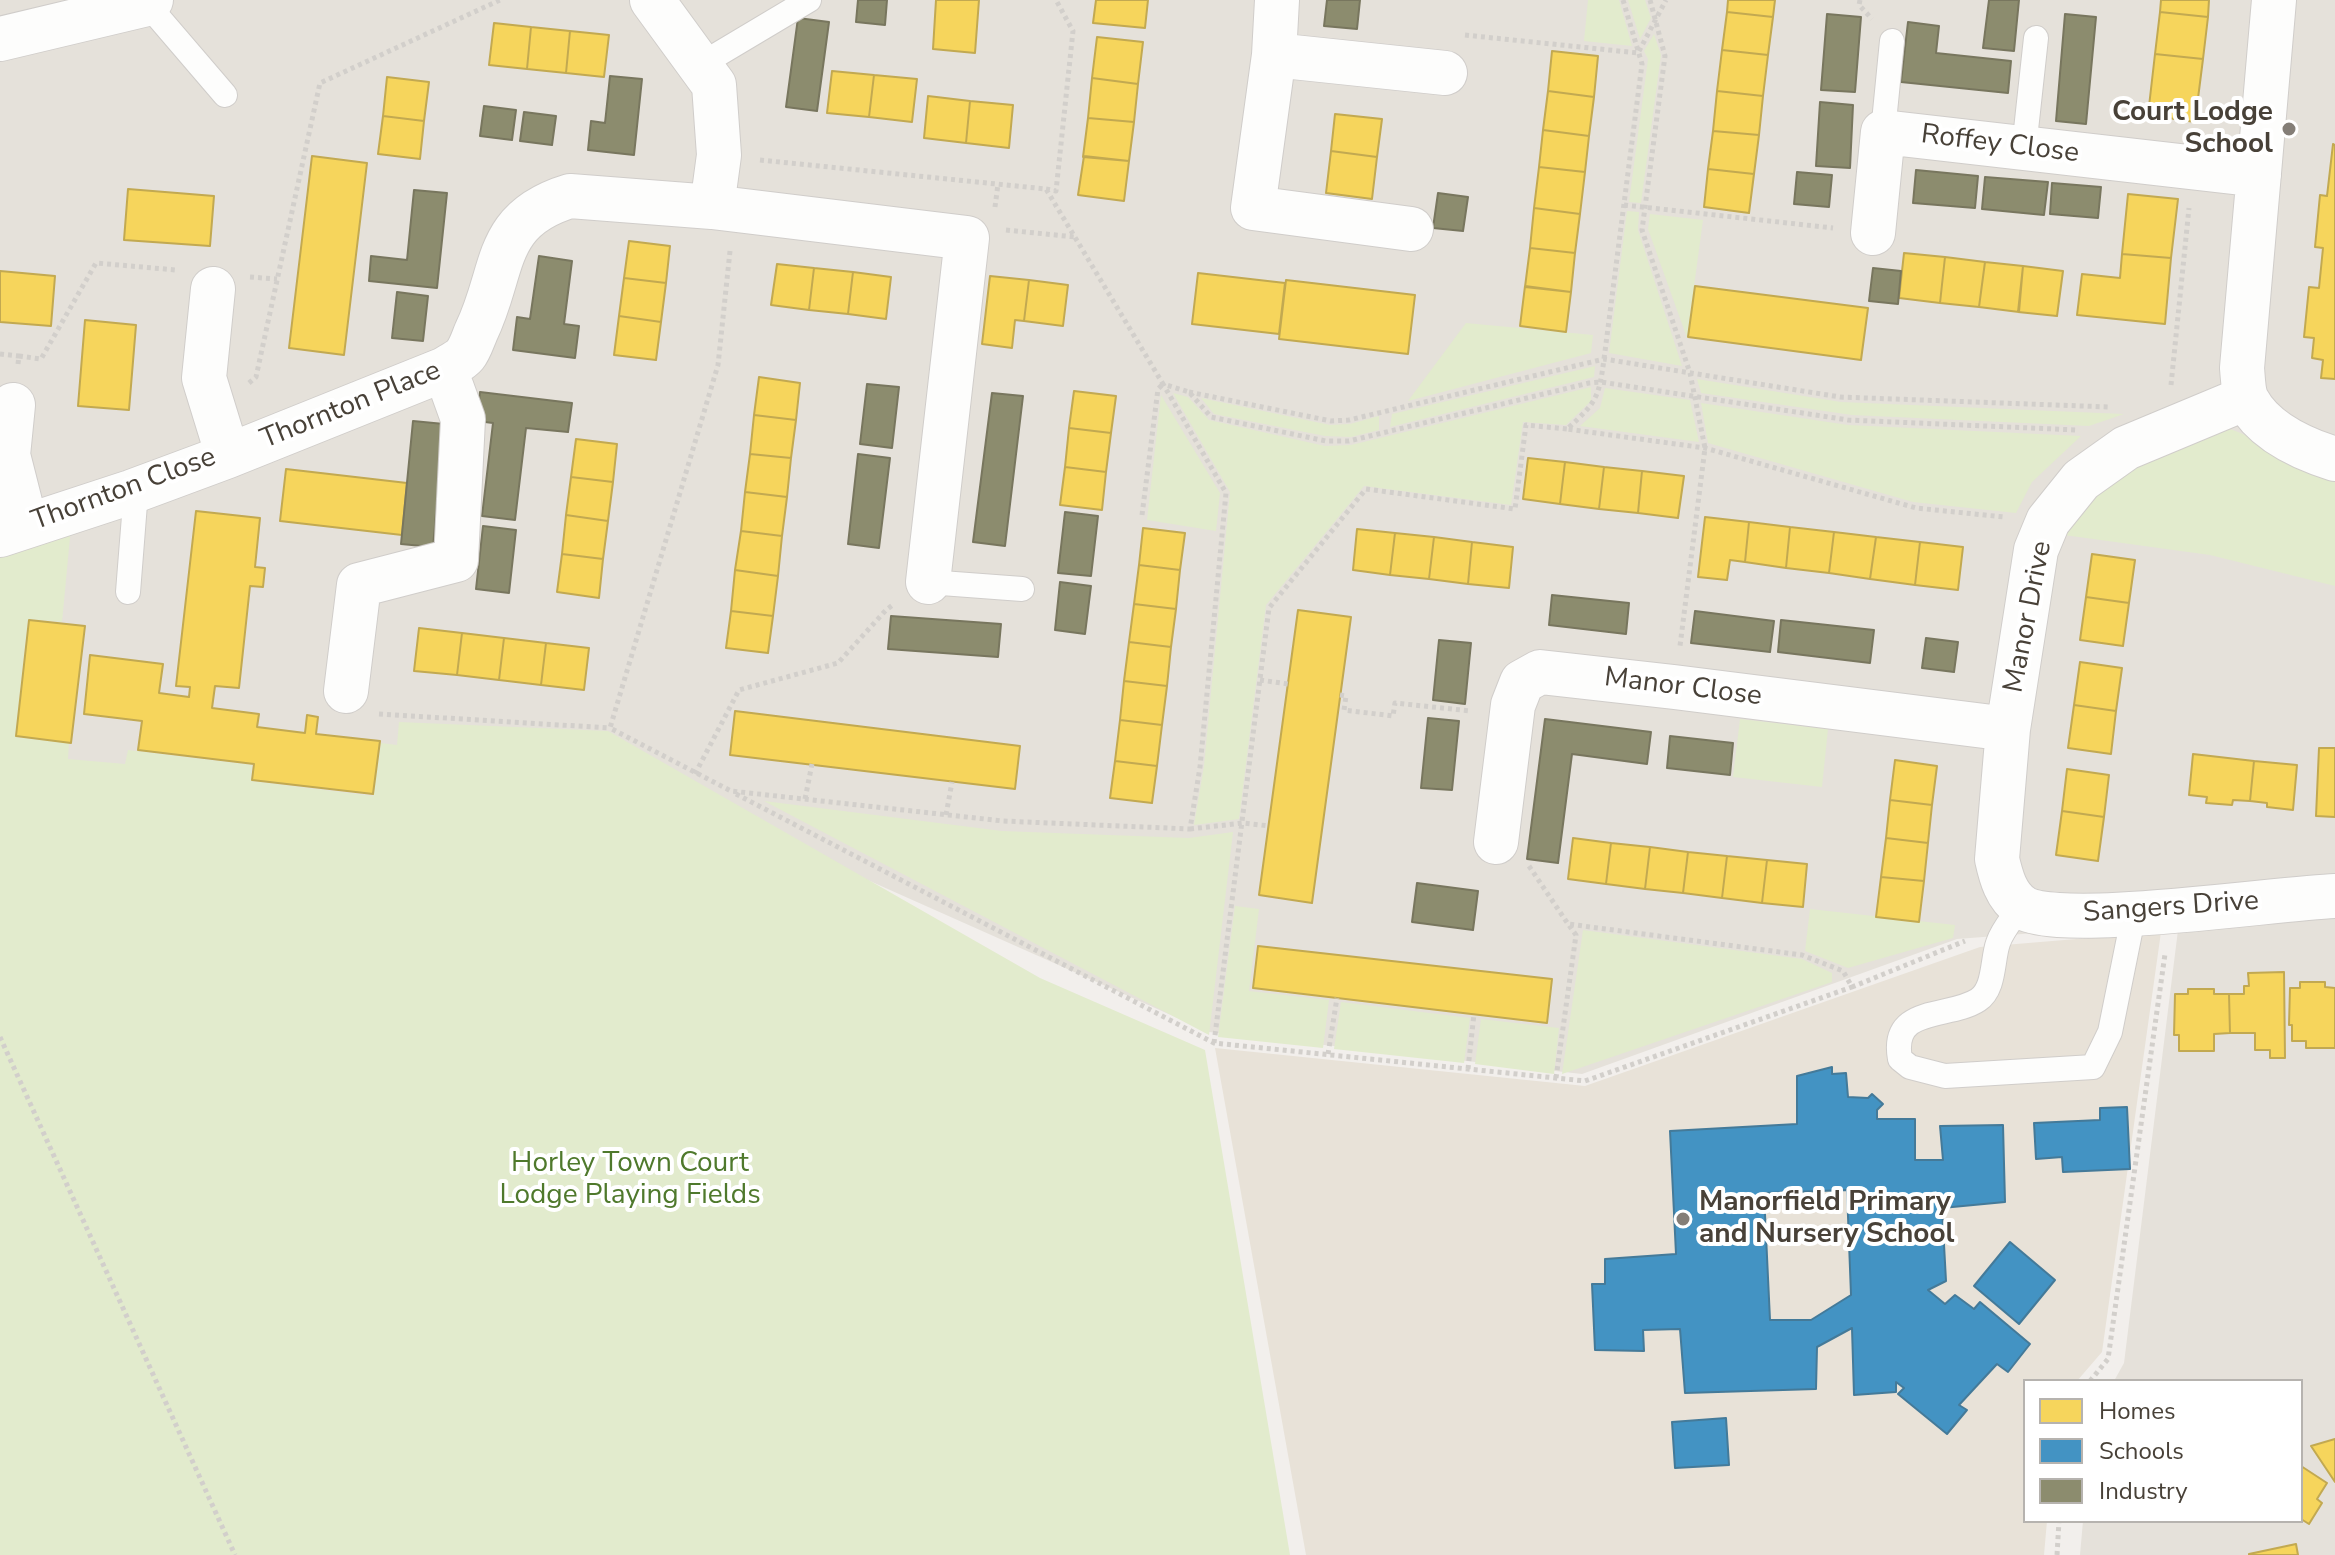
<!DOCTYPE html>
<style>
body{margin:0}
#map{position:relative;width:2335px;height:1555px;overflow:hidden;background:#f2efec;font-family:"Nunito Sans",sans-serif}
canvas{display:block}
.legend{position:absolute;left:2023px;top:1379px;width:280px;height:144px;box-sizing:border-box;background:#fff;border:2px solid #b6b3af;margin:0;padding:10px 14px;list-style:none;font-size:24px;color:#484138}
.legend li{display:flex;align-items:center;gap:16px;height:40px}
.legend b{width:40px;border:2px solid #b6b3af}
</style>
<div id="map">
<canvas width="2335" height="1555"></canvas>
<ul class="legend">
<li><b style="height:22px;background:#f6d55c"></b>Homes</li>
<li><b style="height:22px;background:#4393c3"></b>Schools</li>
<li><b style="height:22px;background:#8c8c6e"></b>Industry</li>
</ul>
</div>
<script>
const context = document.querySelector('canvas').getContext('2d');
context.lineJoin = 'round';
function paint(path, color) { context.fillStyle = color; context.fill(path, 'evenodd'); }
function trace(path, color, width, dash) { context.strokeStyle = color; context.lineWidth = width; context.lineCap = dash ? 'butt' : 'round'; context.setLineDash(dash || []); context.stroke(path); }
function drawText(font, color, halo, rows, align = 'center') {
  context.font = font + ' "Nunito Sans",sans-serif'; context.lineWidth = 8; context.setLineDash([]); context.textBaseline = 'middle'; context.strokeStyle = halo; context.fillStyle = color; for (const [text, x, y, turn = 0] of rows) {
    context.save(); context.translate(x, y); context.rotate((+turn || 0) * Math.PI / 180); context.textAlign = isNaN(turn) ? turn : align; if (halo) context.strokeText(text, 0, 0); context.fillText(text, 0, 0); context.restore();
  }
}
paint(new Path2D(`
 M0,0H2335V1555H2080L2083,1521H2301V1381H2114L2124,1363L2179,922L1957,939L1582,1074L1209,1032L598,760L363,860L0,789Z`), '#e5e1da');
paint(new Path2D(`
 M2161,932L2102,1352L2077,1381H2025V1521H2047L2044,1555H1306L1215,1048L1585,1086L1980,947Z`), '#e8e2d8');
paint(new Path2D(`
 M1588,0H1619L1632,46L1584,41Z
 M1628,0H1645L1651,18L1640,39Z
 M1654,34L1661,55L1641,203L1629,202L1648,59L1644,51Z
 M1627,211L1639,212L1638,230L1682,366L1609,353Z
 M1650,214L1703,220L1687,338L1648,229Z
 M1466,323L1593,335L1591,353L1408,401Z
 M1595,366L1594,377L1390,427L1392,414Z
 M1697,379L1841,402L2124,414L2089,426L1852,415L1701,393Z
 M1591,387V401L1566,425L1523,422L1511,505L1364,486L1266,605L1239,819L1194,825L1204,766L1230,492L1173,393L1188,397L1209,420L1325,446L1351,445Z
 M1605,388L1690,400L1699,442L1580,426L1600,408Z
 M1161,395L1220,493L1216,531L1147,520Z
 M1201,398L1330,425L1350,424L1379,416V430L1351,437L1325,436L1214,414Z
 M1701,403L1848,425L2081,436L2032,482L2016,513L1913,502L1708,443Z
 M2230,429C2267,441 2297,474 2335,479V586L2210,555L2064,535L2102,483L2211,431Z
 M71,527L62,622L28,619L15,737L69,743L68,759L125,764L128,750L252,765L251,781L373,796L381,743L397,745L399,722L608,731L1040,978L1205,1050L1290,1555H0V553Z
 M1740,719L1828,729L1822,787L1733,777Z
 M764,801L1002,831L1189,838L1233,832L1209,1035Z
 M1235,906L1259,909L1249,991L1329,1000L1323,1048L1218,1037Z
 M1810,909L1955,925L1953,938L1848,968L1805,951Z
 M1583,930L1802,959L1832,973V982L1562,1074Z
 M1341,1002L1470,1018L1464,1063L1334,1049Z
 M1481,1019L1559,1028L1554,1074L1475,1064Z`), '#e2ebcd');
const homes = new Path2D(`
 M936,0H979L975,53L933,49Z
 M1096,0H1148L1145,28L1093,23Z
 M1728,0H1775L1773,17L1727,12Z
 M2161,0H2209L2208,17L2160,12Z
 M1727,12L1773,17L1768,55L1722,50Z
 M2160,12L2208,17L2203,59L2155,54Z
 M494,23L531,27L527,69L489,65Z
 M531,27L570,31L566,73L527,69Z
 M570,31L609,35L604,77L566,73Z
 M1097,37L1143,42L1138,84L1092,78Z
 M1722,50L1768,55L1763,96L1717,91Z
 M1552,51L1598,56L1594,97L1548,91Z
 M2155,54L2203,59L2195,122L2148,115Z
 M832,71L874,75L869,117L827,113Z
 M874,75L917,79L912,122L869,117Z
 M387,77L429,82L424,121L383,116Z
 M1092,78L1138,84L1134,122L1088,118Z
 M1548,91L1594,97L1589,136L1543,130Z
 M1717,91L1763,96L1759,135L1713,131Z
 M928,96L970,101L966,143L924,138Z
 M970,101L1013,105L1009,148L966,143Z
 M1335,114L1382,119L1377,157L1331,151Z
 M383,116L424,121L420,159L378,154Z
 M1088,118L1134,122L1129,161L1083,157Z
 M1543,130L1589,136L1585,172L1539,167Z
 M1713,131L1759,135L1754,174L1708,169Z
 M2333,144L2335,145V379L2321,378L2323,360L2312,358L2314,338L2304,337L2309,287L2319,288L2323,248L2315,247L2320,195L2327,196Z
 M1331,151L1377,157L1372,199L1326,193Z
 M312,156L367,163L344,355L289,348Z
 M1084,156L1129,161L1124,201L1078,195Z
 M1539,167L1585,172L1580,214L1534,208Z
 M1708,169L1754,174L1749,213L1704,207Z
 M128,189L214,196L210,246L124,240Z
 M2128,194L2178,199L2171,258L2122,254Z
 M1534,208L1580,214L1575,253L1530,248Z
 M629,241L670,246L666,283L624,278Z
 M1530,248L1575,253L1571,292L1525,287Z
 M1904,253L1945,257L1940,303L1899,298Z
 M2122,254L2171,258L2165,324L2077,315L2082,274L2120,278Z
 M1945,257L1985,262L1979,307L1940,303Z
 M1985,262L2023,266L2019,312L1979,307Z
 M777,264L814,268L809,310L771,305Z
 M2023,266L2063,271L2057,316L2018,312Z
 M814,268L853,272L848,314L809,310Z
 M0,271L55,276L51,326L0,322Z
 M853,272L891,277L886,319L848,314Z
 M1198,273L1285,283L1279,334L1192,324Z
 M990,276L1029,280L1024,321L1015,320L1012,348L982,344Z
 M624,278L666,283L661,322L619,316Z
 M1029,280L1068,285L1063,326L1024,321Z
 M1286,280L1415,295L1408,354L1279,339Z
 M1525,286L1571,292L1566,332L1520,326Z
 M1695,286L1868,308L1861,360L1688,337Z
 M619,316L661,322L656,360L614,355Z
 M85,320L136,325L129,410L78,406Z
 M759,377L800,383L796,420L754,415Z
 M1074,391L1116,396L1111,433L1069,428Z
 M754,415L796,420L791,458L750,454Z
 M1069,428L1111,433L1106,472L1065,467Z
 M576,439L617,444L613,482L571,477Z
 M750,454L791,458L787,497L745,492Z
 M1528,458L1565,462L1560,504L1523,499Z
 M1565,462L1604,467L1599,509L1560,504Z
 M1065,467L1106,472L1102,510L1060,505Z
 M1604,467L1642,471L1638,513L1599,509Z
 M286,469L407,483L402,535L280,521Z
 M1642,471L1684,476L1678,518L1638,513Z
 M571,477L613,482L608,521L566,515Z
 M745,492L787,497L782,536L741,531Z
 M196,511L260,518L255,567L265,568L263,587L250,586L239,688L215,686L212,708L259,714L257,727L305,733L307,715L318,717L316,734L380,741L373,794L252,780L254,764L138,750L142,721L84,714L90,655L163,664L159,693L189,697L190,687L176,686Z
 M566,515L608,521L603,559L562,554Z
 M1705,517L1749,522L1745,562L1730,560L1727,580L1698,577Z
 M1749,522L1790,527L1786,568L1745,562Z
 M1790,527L1834,532L1829,573L1786,568Z
 M1143,528L1185,533L1180,570L1139,565Z
 M1357,529L1395,533L1390,575L1353,570Z
 M741,531L782,536L778,576L735,570Z
 M1834,532L1876,537L1870,579L1829,573Z
 M1395,533L1434,537L1429,579L1390,575Z
 M1434,537L1472,542L1468,584L1429,579Z
 M1876,537L1920,542L1915,585L1870,579Z
 M1472,542L1513,547L1509,588L1468,584Z
 M1920,542L1963,547L1958,590L1915,585Z
 M562,554L603,559L599,598L557,592Z
 M2092,554L2135,560L2129,603L2086,597Z
 M1139,565L1180,570L1176,609L1134,604Z
 M735,570L778,576L773,616L731,611Z
 M2086,597L2129,603L2123,646L2080,640Z
 M1134,604L1176,609L1171,647L1129,642Z
 M1298,610L1351,617L1312,903L1259,895Z
 M731,611L773,616L768,653L726,648Z
 M29,620L85,626L71,743L16,736Z
 M419,628L462,633L457,675L414,671Z
 M462,633L504,638L499,680L457,675Z
 M504,638L546,643L541,685L499,680Z
 M1129,642L1171,647L1167,686L1124,681Z
 M546,643L589,648L584,690L541,685Z
 M2080,662L2122,668L2116,711L2074,705Z
 M1124,681L1167,686L1162,725L1120,720Z
 M2074,705L2116,711L2111,754L2068,748Z
 M735,711L1020,746L1015,789L730,755Z
 M1120,720L1162,725L1157,766L1115,761Z
 M2319,748H2335V817L2316,816Z
 M2193,754L2254,761L2250,801L2233,800L2232,805L2206,803L2207,797L2189,795Z
 M1895,760L1937,766L1932,805L1890,800Z
 M1115,761L1157,766L1152,803L1110,798Z
 M2254,761L2297,765L2293,810L2267,807V803L2250,801Z
 M2067,769L2109,775L2104,817L2062,811Z
 M1890,800L1932,805L1928,843L1886,838Z
 M2062,811L2104,817L2098,861L2056,855Z
 M1573,838L1611,843L1606,884L1568,879Z
 M1886,838L1928,843L1924,881L1881,877Z
 M1611,843L1650,847L1645,889L1606,884Z
 M1650,847L1688,852L1683,893L1645,889Z
 M1688,852L1727,856L1722,898L1683,893Z
 M1727,856L1767,860L1762,903L1722,898Z
 M1767,860L1807,864L1803,907L1762,903Z
 M1881,877L1924,881L1919,922L1876,917Z
 M1258,946L1552,979L1547,1023L1253,988Z
 M2284,972L2285,1058H2270V1050H2255V1033H2230L2229,994H2244V986H2249L2248,973Z
 M2300,982H2325V987L2335,988V1048H2306V1041H2292V1025H2289L2290,988H2300Z
 M2188,989H2214V994H2229L2230,1033L2214,1034V1051H2179V1035H2174L2175,994H2188Z
 M2335,1439V1482L2311,1446Z
 M2301,1466L2327,1483L2317,1499L2322,1503L2309,1524L2301,1519Z
 M2296,1544L2298,1555H2249V1554Z`);
paint(homes, '#f6d55c');
trace(homes, '#c2a951', 2);
const schools = new Path2D(`
 M1832,1067V1074L1846,1073L1848,1097L1868,1098L1872,1094L1883,1104L1877,1110V1119H1915V1160H1943L1940,1126L2003,1125L2005,1202L1942,1208L1946,1281L1928,1290L1945,1304L1955,1295L1974,1309L1980,1302L2030,1344L2008,1372L1997,1364L1959,1405L1967,1410L1947,1434L1898,1394L1904,1388L1896,1382V1392L1854,1395L1852,1328L1817,1347L1816,1389L1685,1393L1680,1329L1643,1330L1644,1351L1595,1350L1592,1284H1605V1259L1676,1254L1670,1131L1797,1124V1076ZM1847,1190L1851,1295L1811,1320H1770L1764,1193Z
 M2127,1107L2130,1169L2063,1172L2062,1157L2036,1159L2034,1123L2100,1120V1108Z
 M2010,1242L2055,1280L2019,1324L1974,1286Z
 M1726,1418L1729,1465L1675,1468L1672,1422Z`);
paint(schools, '#4393c3');
trace(schools, '#447a99', 2);
const industry = new Path2D(`
 M858,0H887L885,25L856,22Z
 M1327,0H1360L1357,29L1324,26Z
 M1989,0H2019L2014,51L1983,48Z
 M1827,14L1861,17L1855,92L1821,90Z
 M2065,14L2096,17L2086,124L2056,121Z
 M798,18L829,22L817,111L786,107Z
 M1908,22L1939,26L1936,53L2011,61L2008,93L1901,82Z
 M610,76L642,79L634,155L588,150L591,121L605,123Z
 M1820,102L1853,105L1850,168L1816,166Z
 M484,106L516,110L512,140L480,136Z
 M524,112L556,116L552,145L520,141Z
 M1916,170L1978,176L1975,208L1913,203Z
 M1797,172L1832,175L1829,207L1794,204Z
 M1985,177L2048,182L2044,215L1982,209Z
 M2052,183L2101,187L2098,218L2050,214Z
 M414,190L447,193L437,288L369,281L371,256L407,260Z
 M1438,193L1468,197L1463,231L1433,228Z
 M539,256L572,261L564,324L579,326L575,358L513,350L517,317L530,319Z
 M1873,268L1901,271L1898,304L1869,301Z
 M397,292L428,296L423,341L392,338Z
 M867,384L899,387L892,448L860,444Z
 M480,392L572,403L568,432L526,428L515,520L482,516L493,423L477,421Z
 M992,393L1023,396L1005,546L973,542Z
 M413,421L444,424L433,547L401,544Z
 M858,454L890,458L879,548L848,544Z
 M1065,512L1098,516L1091,576L1058,573Z
 M483,526L516,530L509,593L476,589Z
 M1060,582L1091,586L1085,634L1055,630Z
 M1552,595L1629,603L1626,634L1549,625Z
 M1695,611L1774,621L1770,652L1691,643Z
 M891,616L1001,624L998,657L888,649Z
 M1781,620L1874,630L1870,663L1778,652Z
 M1926,638L1958,642L1954,672L1922,668Z
 M1439,640L1471,643L1465,704L1433,700Z
 M1428,718L1459,721L1452,790L1421,788Z
 M1545,719L1651,732L1647,764L1572,754L1558,863L1527,859Z
 M1670,736L1733,743L1730,775L1667,768Z
 M1417,883L1478,891L1473,930L1412,922Z`);
paint(industry, '#8c8c6e');
trace(industry, '#78765e', 2);
const lane = new Path2D(`
 M147,4L225,95
 M700,65L809,0
 M1883,132L1892,41
 M2024,148L2036,38
 M928,582L1022,589
 M128,592L136,491
 M2021,906C2014,917 2002,930 1998,943C1992,960 1995,989 1978,1000C1949,1019 1890,1005 1900,1059L1910,1067L1945,1076L2093,1067L2110,1032L2134,913`);
const street = new Path2D(`
 M652,0L714,85L719,155L712,207
 M1277,0L1274,55L1253,208L1411,229
 M2274,0L2242,368C2243,378 2243,392 2247,400C2264,432 2303,449 2335,459
 M0,39L147,4L151,0
 M1274,55L1445,73
 M1873,233L1883,132L2259,175
 M213,289L204,378L228,456
 M2246,398L2126,448L2081,480L2048,521L2036,550L2008,729L1997,859C2001,877 2006,896 2022,907C2059,931 2278,898 2335,896
 M13,405L8,455L26,526
 M0,535L131,492L228,456L445,369C451,365 461,360 465,355C470,349 473,339 476,332C506,271 491,220 570,196L712,207L967,238L928,582
 M346,691L359,585L456,560L463,419L445,369
 M1496,842L1513,705L1522,682L1540,672L1674,687L2008,729`);
trace(lane, '#d0cdca', 26);
trace(street, '#d0cdca', 46);
trace(new Path2D(`
 M1623,0L1642,64L1604,359C1599,398 1596,403 1567,429L1705,448L1916,508L2004,517
 M1650,0L1665,56L1642,230L1690,373L1705,448L1680,646
 M1860,0L1859,5L1872,19
 M1465,35L1638,53L1666,0
 M760,160L1046,189L1163,384L1189,392L1211,417L1326,441H1349L1589,383L1601,382L1848,420L2077,430
 M1046,189L1056,191L1073,31L1056,0
 M1624,205L1833,228
 M995,207L998,184
 M1006,230L1075,237
 M730,251L718,365L610,728L731,791L1003,821L1190,829L1200,767L1226,493L1163,384
 M250,277L277,279
 M0,354L19,356
 M18,364L19,356L41,359L96,263L176,270
 M249,383L256,377L320,83L500,0
 M2171,385L2189,208
 M1189,392L1331,421L1349,420L1604,359L1840,397L2109,407
 M1142,515L1158,389L1163,384
 M1260,680L1288,684
 M1340,695L1346,696L1344,710L1393,716L1395,703L1471,711
 M379,714L610,728
 M695,774L739,690L838,663L886,610L894,604
 M736,794L1214,1043L1585,1081L1852,987
 M805,799L812,764
 M946,815L952,782
 M1190,829L1243,823L1269,826
 M1529,866L1568,924L1802,955L1843,971L1852,987L1965,941
 M0,1037L235,1555
 M1214,1043L1269,608L1366,489L1515,509L1526,425L1567,429
 M1328,1054L1337,998
 M1468,1069L1474,1014
 M1556,1078L1576,935L1568,924
 M2090,1381L2108,1359L2165,954
 M2057,1555L2059,1521`), '#d2cfcb', 5, [4, 4]);
trace(lane, '#fdfdfc', 24);
trace(street, '#fdfdfc', 44);
for (const [x, y, r, color] of [
 [2289,129,8,"#847e77"],
 [1683,1219,8,"#847e77"]
]) { const dot = new Path2D(); dot.arc(x, y, r, 0, 2 * Math.PI); context.fillStyle = color; context.fill(dot); trace(dot, '#fff', 3); }
drawText('bold 28px', '#484138', '#fff', [
 ["Court Lodge",2273,113],
 ["School",2273,145],
 ["Manorfield Primary",1699,1203,"left"],
 ["and Nursery School",1699,1235,"left"]
], 'right');
drawText('28px', '#484138', '#fff', [
 ["Roffey Close",2000,145,7],
 ["Thornton Place",351,406,-22],
 ["Thornton Close",124,490,-20],
 ["Manor Drive",2029,617,-79],
 ["Manor Close",1683,688,7],
 ["Sangers Drive",2171,908,-4]
]);
drawText('28px', '#4f792c', '#fff', [
 ["Horley Town Court",630,1164],
 ["Lodge Playing Fields",630,1196]
]);
</script>
